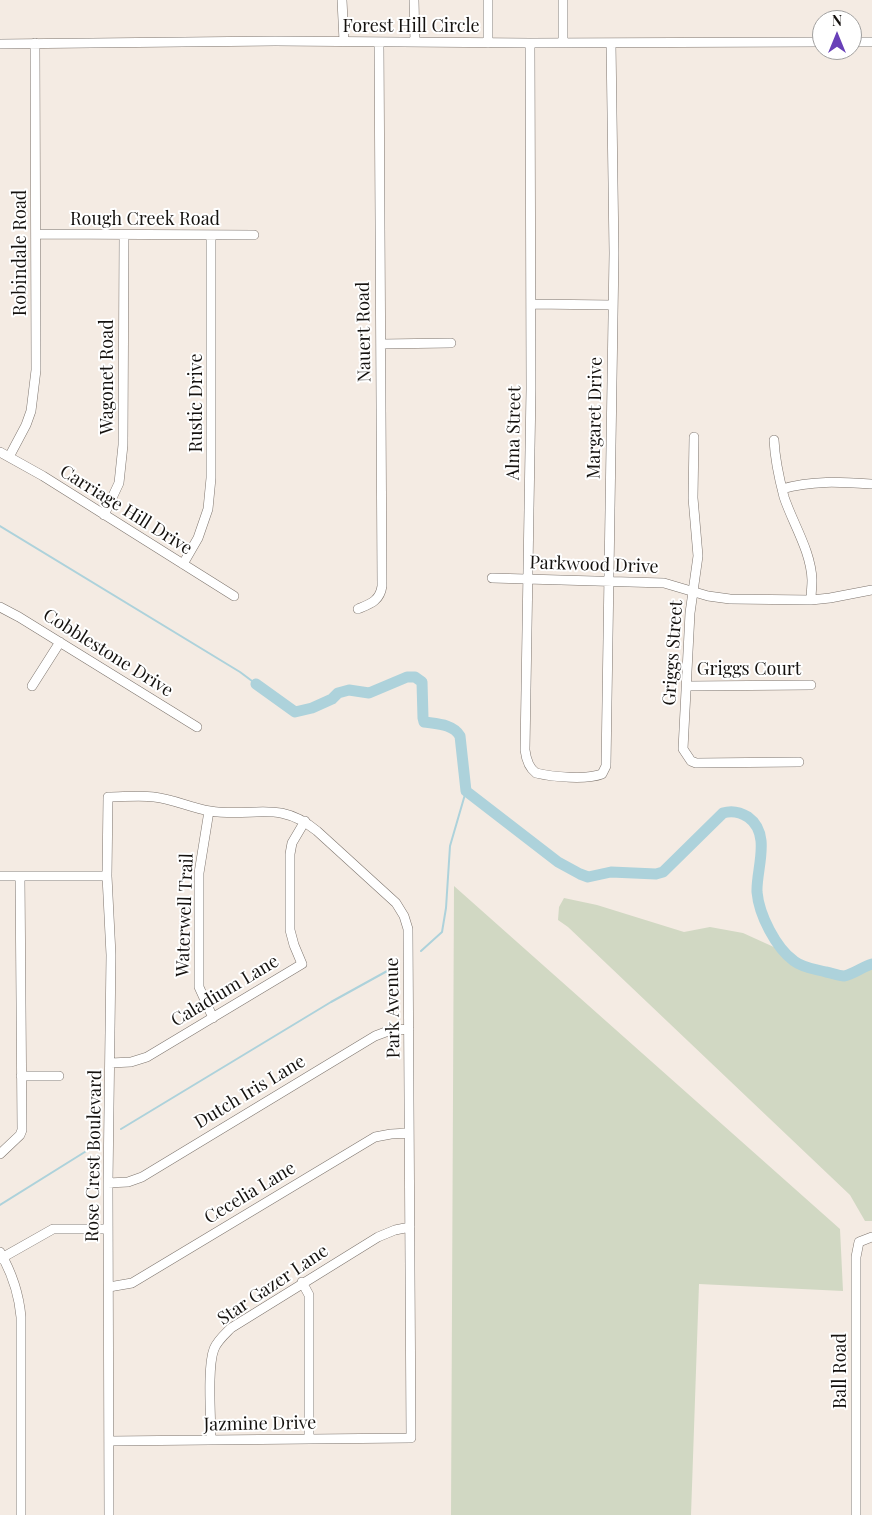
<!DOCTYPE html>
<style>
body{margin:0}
#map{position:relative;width:872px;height:1515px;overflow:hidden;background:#f4ebe3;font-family:"Playfair Display",serif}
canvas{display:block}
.north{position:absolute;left:812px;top:10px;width:50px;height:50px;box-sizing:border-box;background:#fff;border:1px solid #a1a09f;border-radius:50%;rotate:0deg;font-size:14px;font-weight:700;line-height:20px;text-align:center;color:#15120f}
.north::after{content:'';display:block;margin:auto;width:18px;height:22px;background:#6840b8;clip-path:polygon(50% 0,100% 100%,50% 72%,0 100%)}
</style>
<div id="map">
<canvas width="872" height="1515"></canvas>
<div class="north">N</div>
</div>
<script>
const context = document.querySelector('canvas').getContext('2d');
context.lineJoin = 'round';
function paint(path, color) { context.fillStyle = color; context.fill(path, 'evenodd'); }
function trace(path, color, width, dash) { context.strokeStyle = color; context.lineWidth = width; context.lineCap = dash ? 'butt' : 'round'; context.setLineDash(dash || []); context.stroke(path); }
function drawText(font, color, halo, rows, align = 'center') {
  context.font = font + ' "Playfair Display",serif'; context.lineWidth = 4; context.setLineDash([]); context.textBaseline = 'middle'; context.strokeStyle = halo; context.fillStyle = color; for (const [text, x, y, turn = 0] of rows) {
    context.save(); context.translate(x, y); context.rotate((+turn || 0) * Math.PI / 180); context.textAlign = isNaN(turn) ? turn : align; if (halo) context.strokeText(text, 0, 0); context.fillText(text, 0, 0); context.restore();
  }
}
paint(new Path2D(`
 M454,886L840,1229L843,1291L699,1284L691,1515H451Z
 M564,898L597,905L684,932L710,927L743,933L776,948L796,966L807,970L826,974L868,970L872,968V1221H865L850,1195L568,927L558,920L559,907Z`), '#d1d8c3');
trace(new Path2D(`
 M0,526L240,672L256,684
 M421,951L442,932L446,908L450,846L466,791
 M121,1129L331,1002L398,965
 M0,1205L96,1145`), '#add2db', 2);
trace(new Path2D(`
 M256,684L295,712L312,708L332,699L338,693L349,690L369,693L407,677H415L422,682L423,718L424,722C437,724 453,724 460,736L466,791L558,862L580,874L588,877L611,872L656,874L663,872L723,813C732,810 740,812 748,817C772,834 756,869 757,892C759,915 776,948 794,961C803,968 815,969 826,972C832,973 838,976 844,976C852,975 864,966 872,964`), '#add2db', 11);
const minor = new Path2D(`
 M342,0L344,41
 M414,0L415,42
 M852,42H872
 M488,43V0
 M530,43L531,389L525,750C526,758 529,768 536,773C553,777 586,780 602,774L606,766L614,253L611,43
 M563,43V0
 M0,44L275,41L530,43L822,42
 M36,234L254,235
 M531,304L613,305
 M381,344L451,343
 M694,437L693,498L698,556L690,613L683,749L691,761L696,763L799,762
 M774,440C775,460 779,478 784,497C793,524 811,551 812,580C812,587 811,593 811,600
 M0,452L43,476L234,596
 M9,457L26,425L31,411L36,370L35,43
 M782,489C812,480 841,482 872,484
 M104,515L119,483L123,445L124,235
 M183,564L198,538L208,509L211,478V235
 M492,578L664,583L708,596L730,599L811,600L830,598L872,590
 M0,607L19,617L197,727
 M358,609C370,604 380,601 382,586L379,42
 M32,686L60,642
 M687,686L811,685
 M209,811L199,873V987L213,1018
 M0,876H107
 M111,1063L131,1062L147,1057L302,964L294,945L290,930V854L292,843L305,821
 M21,1076H59
 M0,1154L20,1135L22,1130L20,876
 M108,1183L128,1182L142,1177L375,1036L391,1030L409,1029
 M0,1252C12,1273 19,1294 21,1317V1515
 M0,1259L53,1229H108
 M302,1282L309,1295V1439
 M109,1287L132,1283L375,1137L391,1134L409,1133
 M211,1440C211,1419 207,1367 214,1349C217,1341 225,1334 231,1328L378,1237L395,1230L410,1227
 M109,1515L108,1183L111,955L107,876L108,797C123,797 140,795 154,797C173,799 191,808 210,811C254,818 278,799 317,831L396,903L404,916L408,929L411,1438L109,1441
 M856,1515V1257L859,1242L872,1237`);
trace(minor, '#7d746d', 10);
trace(minor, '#fff', 9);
drawText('18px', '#15120f', '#fff', [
 ["Forest Hill Circle",411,26],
 ["Rough Creek Road",145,219],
 ["Robindale Road",20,253,-90],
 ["Nauert Road",364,332,-91],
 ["Wagonet Road",107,377,-90],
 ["Rustic Drive",196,403,-90],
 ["Margaret Drive",595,418,-89],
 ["Alma Street",514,433,-89],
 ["Carriage Hill Drive",126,510,32],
 ["Parkwood Drive",594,565,2],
 ["Cobblestone Drive",108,653,32],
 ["Griggs Street",673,653,-86],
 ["Griggs Court",749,669],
 ["Waterwell Trail",185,915,-88],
 ["Caladium Lane",225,991,-31],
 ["Park Avenue",393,1008,-91],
 ["Dutch Iris Lane",250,1092,-31],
 ["Rose Crest Boulevard",94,1156,-89],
 ["Cecelia Lane",250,1193,-31],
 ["Star Gazer Lane",273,1285,-34],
 ["Ball Road",840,1371,-90],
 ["Jazmine Drive",260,1424,-1]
]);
</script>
